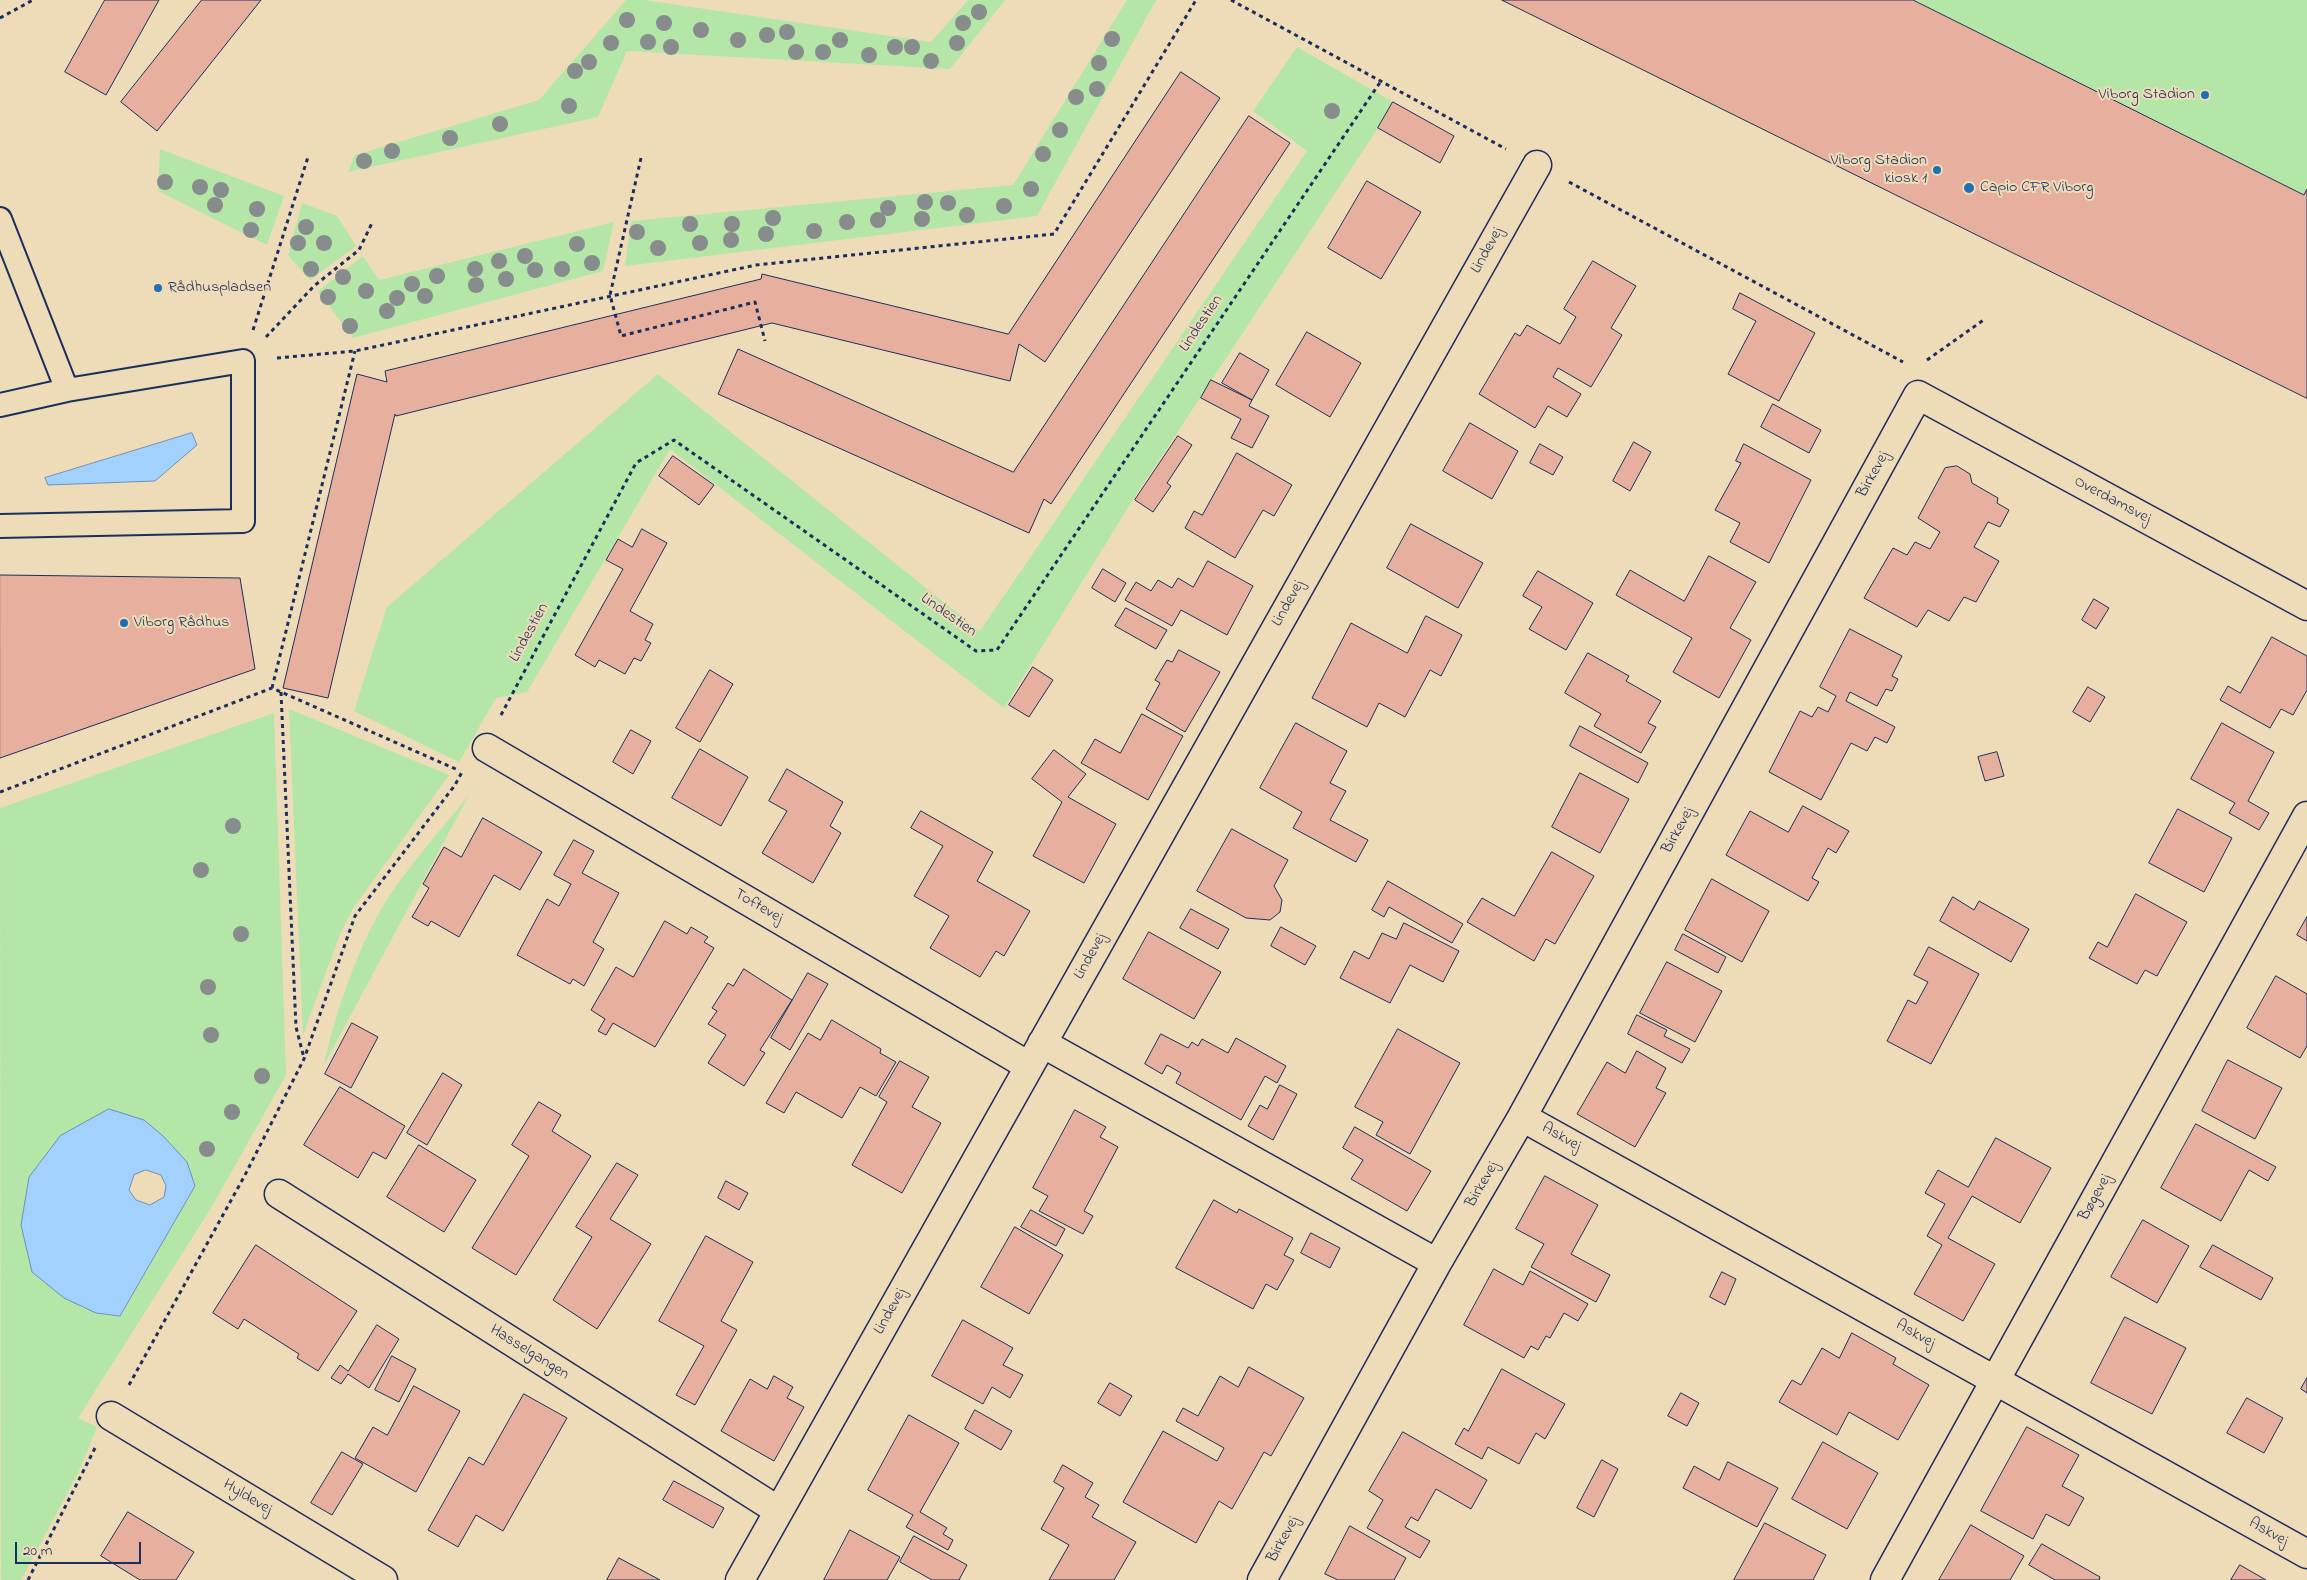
<!DOCTYPE html>
<meta charset="utf-8">
<style>
body{margin:0}
#map{position:relative;width:2307px;height:1580px;overflow:hidden;background:#eedbb8;font-family:"Indie Flower",sans-serif}
canvas{display:block}
.scale{position:absolute;left:15px;top:1542px;width:126px;height:22px;box-sizing:border-box;border:2px solid #1b2f5e;border-top:0;padding-left:6px;font-size:15px;line-height:18px;white-space:nowrap;color:#1b2f5e;-webkit-text-stroke:4px #eedbb8;paint-order:stroke}
</style>
<div id="map">
<canvas width="2307" height="1580"></canvas>
<div class="scale">20 m</div>
</div>
<script>
const context = document.querySelector('canvas').getContext('2d');
context.lineJoin = 'round';
function paint(path, color) { context.fillStyle = color; context.fill(path, 'evenodd'); }
function trace(path, color, width, dash) { context.strokeStyle = color; context.lineWidth = width; context.lineCap = dash ? 'butt' : 'round'; context.setLineDash(dash || []); context.stroke(path); }
function drawText(font, color, halo, rows, align = 'center') {
  context.font = font + ' "Indie Flower",sans-serif'; context.lineWidth = 4; context.setLineDash([]); context.textBaseline = 'middle'; context.strokeStyle = halo; context.fillStyle = color; for (const [text, x, y, turn = 0] of rows) {
    context.save(); context.translate(x, y); context.rotate((+turn || 0) * Math.PI / 180); context.textAlign = isNaN(turn) ? turn : align; if (halo) context.strokeText(text, 0, 0); context.fillText(text, 0, 0); context.restore();
  }
}
paint(new Path2D(`
 M626,0H644L931,42L968,0H1005L950,69L627,51L598,117L348,172L355,155L539,100Z
 M1127,0H1156L1037,216L625,266L631,221L1013,185Z
 M1913,0H2307V189L2304,195Z
 M1297,47L1393,102L1378,128L1134,498L1004,708L670,449L527,692L496,698L459,762L354,711L387,607L658,374L980,631L1307,151L1253,111Z
 M160,149L284,196L267,245L158,191Z
 M302,203L337,216L356,246L310,280L288,255Z
 M614,222L603,271L353,338L318,291L363,256L379,280Z
 M289,709L449,775L354,907L340,934L303,1035Z
 M274,713L286,1075L211,1208L78,1418L97,1427L78,1473L21,1580H1L0,808ZM144,1120L195,1186L120,1316L96,1313Z
 M469,795L324,1065C335,1012 359,944 388,898C411,863 443,827 469,795Z`), '#b4e7a7');
const water = new Path2D(`
 M192,433L197,445L155,481L48,485L45,478Z
 M109,1109L144,1120L163,1136L187,1162L195,1186L120,1316L96,1313L64,1298L32,1272L21,1225L29,1177L60,1136ZM146,1170L161,1175L166,1186L164,1197L150,1205L136,1200L129,1190L134,1175Z`);
paint(water, '#a3d1fe');
trace(water, '#6d90be', 1);
const building = new Path2D(`
 M105,0H159L106,95L65,72Z
 M202,0H261L157,131L121,102Z
 M1502,0H1913L2304,195L2307,189V398Z
 M1181,72L1220,98L1045,362L1019,344L1010,381L772,323L396,416L395,414L328,698L283,688L357,374L387,382L385,371L761,279L762,274L1008,334Z
 M1393,102L1454,136L1440,163L1378,128Z
 M1249,116L1290,143L1051,504L1044,499L1029,533L718,394L738,349L1013,472Z
 M1367,181L1421,212L1381,279L1328,248Z
 M1593,261L1636,286L1611,328L1622,335L1591,387L1558,368L1553,377L1581,394L1567,417L1548,406L1535,428L1479,394L1515,333L1520,336L1527,325L1560,344L1576,317L1564,309Z
 M1740,293L1815,333L1779,401L1728,374L1756,321L1733,309Z
 M1307,332L1361,363L1330,417L1276,385Z
 M1240,353L1269,370L1252,400L1222,383Z
 M1211,380L1252,400L1249,406L1269,416L1252,448L1231,438L1241,419L1201,398Z
 M1773,404L1821,430L1809,453L1761,427Z
 M1470,423L1518,451L1492,499L1443,471Z
 M1178,436L1192,445L1167,483L1171,486L1153,512L1135,500Z
 M1634,442L1651,452L1630,491L1613,481Z
 M1540,444L1563,457L1553,475L1530,463Z
 M1744,444L1811,480L1769,563L1730,542L1740,523L1715,510L1741,463L1736,461Z
 M1237,453L1292,485L1274,516L1263,510L1235,558L1185,528L1194,511L1202,515Z
 M673,456L714,485L699,505L659,476Z
 M1957,466L1970,474L1972,483L1998,498L1997,503L2009,510L2000,527L1988,522L1974,547L1999,561L1976,602L1964,597L1949,621L1928,610L1917,627L1864,598L1893,548L1907,555L1915,542L1930,549L1940,532L1918,518L1945,468Z
 M1411,524L1483,563L1458,608L1387,568Z
 M642,529L667,543L630,611L653,624L645,640L651,643L641,661L634,658L625,674L599,660L595,667L575,655L623,569L606,560L618,539L632,547Z
 M1709,556L1756,582L1730,628L1751,640L1719,698L1673,672L1692,638L1616,595L1630,570L1684,601Z
 M1208,561L1253,586L1227,635L1181,610L1172,626L1125,600L1136,582L1151,591L1158,580L1172,588L1178,578L1193,587Z
 M1103,569L1126,583L1115,602L1092,588Z
 M1538,571L1593,603L1566,650L1529,629L1542,607L1523,596Z
 M0,575L240,578L255,669L0,758Z
 M2094,599L2109,608L2096,629L2082,620Z
 M1126,608L1167,630L1156,649L1115,626Z
 M1426,616L1462,635L1441,676L1430,670L1405,717L1379,703L1367,727L1312,698L1351,623L1407,653Z
 M1850,629L1902,656L1892,676L1898,679L1892,691L1886,689L1877,706L1850,692L1846,701L1895,727L1887,743L1875,737L1867,751L1851,743L1821,800L1769,772L1800,711L1812,717L1818,707L1828,712L1836,696L1820,687Z
 M2272,637L2307,656V690L2293,715L2281,709L2270,728L2220,700L2228,686L2240,693Z
 M1179,650L1220,672L1185,732L1146,709L1160,683L1155,680L1167,660L1172,662Z
 M1588,653L1629,676L1626,681L1661,701L1648,723L1656,727L1641,753L1594,726L1601,714L1565,693Z
 M1033,667L1053,680L1029,717L1009,705Z
 M710,670L733,684L700,742L676,728Z
 M2088,687L2105,697L2090,722L2073,712Z
 M1142,714L1183,736L1148,800L1081,763L1095,739L1120,753Z
 M1296,723L1347,751L1330,783L1346,791L1330,820L1368,840L1356,862L1293,828L1302,812L1260,788Z
 M2222,723L2274,752L2248,801L2269,813L2259,830L2229,813L2235,803L2191,779Z
 M1580,726L1648,763L1638,783L1570,746Z
 M631,730L651,741L633,774L613,762Z
 M700,749L748,777L721,826L672,798Z
 M1054,750L1086,774L1068,797L1116,824L1084,883L1033,856L1062,802L1032,779Z
 M1997,752L2004,776L1985,781L1978,757Z
 M787,769L843,802L830,826L841,833L813,883L762,853L787,811L769,801Z
 M1580,773L1629,799L1600,853L1552,827Z
 M1803,806L1849,831L1836,853L1828,848L1812,878L1819,882L1808,901L1726,855L1750,811L1788,832Z
 M2178,809L2232,838L2204,892L2149,863Z
 M921,811L993,852L977,881L1030,911L1004,956L996,951L980,977L930,948L949,916L914,896L943,846L911,828Z
 M483,818L542,852L520,890L494,875L459,937L431,921L428,926L412,917L429,888L423,884L444,847L461,857Z
 M1232,829L1288,860L1274,886L1282,900L1280,912L1270,920L1246,918L1197,891Z
 M574,840L594,851L582,873L619,893L593,942L604,949L584,986L573,979L570,984L517,955L547,899L559,906L571,884L554,875Z
 M1552,852L1594,876L1555,944L1546,939L1534,961L1467,922L1482,898L1514,916Z
 M1712,879L1769,911L1742,962L1685,930Z
 M1388,881L1463,924L1452,943L1389,907L1384,917L1372,910Z
 M2136,894L2187,922L2157,976L2145,970L2137,984L2089,958L2098,942L2107,947Z
 M1953,897L1974,910L1979,901L2029,929L2011,962L1940,921Z
 M1191,909L1229,929L1218,949L1180,928Z
 M2307,917V941L2297,935Z
 M665,921L687,934L691,927L708,937L704,942L714,948L655,1047L613,1023L606,1035L598,1031L605,1019L591,1010L616,967L633,977Z
 M1404,923L1459,951L1443,982L1410,965L1390,1003L1340,978L1354,951L1369,959L1382,933L1396,939Z
 M1281,927L1316,946L1305,965L1271,946Z
 M1149,932L1221,972L1194,1019L1123,979Z
 M1683,934L1726,957L1718,973L1675,950Z
 M1929,947L1979,974L1931,1064L1887,1041L1908,1000L1916,1004L1928,982L1914,975Z
 M1667,962L1722,991L1695,1042L1640,1013Z
 M744,969L792,1000L760,1050L765,1053L744,1086L708,1063L726,1035L708,1024L717,1011L712,1008L728,983L733,986Z
 M808,973L828,984L790,1050L771,1038Z
 M2276,976L2307,994V1046L2300,1058L2247,1028Z
 M1637,1015L1667,1030L1664,1036L1690,1049L1682,1063L1628,1034Z
 M832,1020L881,1049L880,1053L896,1062L876,1096L860,1087L842,1118L796,1092L784,1113L766,1103L808,1033L820,1040Z
 M352,1023L378,1037L351,1088L325,1074Z
 M1398,1029L1460,1063L1410,1154L1376,1135L1383,1122L1355,1107Z
 M1161,1034L1188,1048L1192,1042L1198,1046L1202,1039L1228,1053L1236,1038L1286,1066L1277,1083L1265,1076L1241,1120L1176,1083L1181,1073L1167,1065L1162,1074L1145,1064Z
 M1637,1051L1666,1068L1656,1088L1666,1093L1635,1147L1577,1114L1607,1062L1625,1073Z
 M2228,1060L2282,1088L2255,1139L2202,1111Z
 M900,1061L929,1077L912,1107L941,1123L902,1193L852,1165L887,1102L879,1097Z
 M443,1073L462,1085L427,1145L407,1133Z
 M1280,1085L1297,1094L1273,1140L1248,1126L1260,1105L1267,1109Z
 M340,1087L405,1126L386,1159L373,1152L358,1178L304,1145Z
 M539,1102L561,1115L552,1131L591,1156L516,1275L472,1248L529,1156L512,1145Z
 M1075,1110L1106,1127L1100,1137L1118,1147L1084,1211L1093,1216L1083,1234L1039,1211L1048,1196L1033,1188Z
 M2196,1124L2276,1167L2268,1181L2249,1170L2221,1221L2161,1188Z
 M1355,1127L1431,1171L1407,1211L1351,1179L1363,1160L1343,1148Z
 M1996,1138L2051,1168L2020,1223L1972,1196L1948,1238L1995,1264L1963,1321L1914,1294L1942,1245L1927,1236L1945,1204L1925,1193L1938,1170L1968,1187Z
 M419,1145L476,1180L444,1232L387,1197Z
 M617,1163L638,1175L610,1219L651,1244L597,1329L553,1300L592,1237L576,1227Z
 M1545,1176L1598,1205L1571,1254L1610,1275L1596,1302L1531,1267L1544,1244L1516,1229Z
 M726,1181L748,1193L739,1210L718,1198Z
 M1214,1200L1237,1213L1239,1209L1293,1238L1284,1255L1294,1260L1277,1290L1266,1284L1253,1309L1176,1268Z
 M1031,1210L1065,1229L1056,1246L1021,1227Z
 M2143,1220L2189,1246L2157,1303L2111,1277Z
 M1015,1227L1063,1255L1029,1314L981,1287Z
 M1311,1233L1340,1248L1330,1268L1301,1253Z
 M706,1236L753,1262L721,1321L737,1330L695,1405L676,1395L704,1346L659,1321Z
 M256,1245L357,1311L318,1371L297,1358L299,1354L244,1319L238,1329L213,1313Z
 M2213,1245L2273,1278L2261,1300L2200,1267Z
 M1494,1269L1523,1285L1530,1271L1588,1304L1578,1321L1564,1313L1550,1338L1546,1336L1538,1350L1531,1346L1524,1358L1464,1325Z
 M1722,1272L1736,1279L1725,1305L1710,1297Z
 M2125,1317L2186,1348L2152,1414L2091,1383Z
 M963,1320L1013,1348L1003,1365L1023,1375L1010,1398L992,1387L983,1404L932,1376Z
 M377,1325L399,1339L369,1388L348,1374L341,1384L331,1378L340,1365L348,1371Z
 M1852,1333L1896,1358L1893,1364L1929,1385L1898,1440L1849,1412L1837,1435L1779,1402L1792,1380L1801,1385L1822,1348L1839,1358Z
 M392,1356L416,1369L399,1402L375,1390Z
 M1249,1367L1304,1398L1271,1456L1264,1452L1232,1509L1219,1501L1196,1543L1123,1502L1163,1431L1217,1461L1224,1448L1176,1421L1183,1408L1198,1416L1220,1376L1238,1387Z
 M1502,1369L1565,1404L1545,1439L1536,1433L1519,1464L1488,1447L1482,1459L1455,1444L1464,1428L1468,1431Z
 M774,1376L793,1387L787,1398L804,1407L774,1461L721,1431L750,1379L767,1389Z
 M2307,1378V1393L2301,1389Z
 M1110,1383L1132,1396L1120,1416L1098,1403Z
 M414,1386L460,1411L416,1492L355,1458L373,1427L387,1435Z
 M1681,1393L1699,1403L1687,1426L1668,1416Z
 M524,1394L567,1418L503,1531L476,1515L458,1547L428,1530L469,1457L483,1465Z
 M2247,1398L2283,1418L2264,1453L2227,1433Z
 M975,1410L1012,1431L1001,1450L965,1429Z
 M909,1415L959,1443L920,1512L947,1528L943,1534L953,1540L948,1550L906,1527L913,1515L868,1490Z
 M2027,1427L2079,1455L2062,1486L2084,1498L2069,1526L2046,1514L2033,1539L1981,1511Z
 M1403,1432L1487,1480L1471,1509L1436,1489L1418,1521L1411,1517L1405,1527L1430,1541L1420,1558L1367,1528L1383,1500L1369,1491Z
 M1823,1442L1878,1473L1847,1529L1792,1499Z
 M342,1452L363,1464L332,1515L311,1503Z
 M1602,1460L1618,1469L1594,1517L1577,1508Z
 M1728,1462L1778,1488L1757,1527L1683,1488L1694,1466L1719,1480Z
 M1063,1465L1093,1483L1085,1497L1099,1505L1092,1517L1136,1542L1114,1580H1049L1069,1545L1041,1529L1064,1488L1054,1482Z
 M674,1481L724,1508L713,1528L663,1500Z
 M128,1512L194,1552L176,1580H140L101,1556Z
 M1765,1523L1826,1555L1813,1580H1734Z
 M1971,1525L2024,1556L2010,1580H1939Z
 M1350,1526L1406,1558L1394,1580H1338L1325,1574Z
 M850,1530L900,1557L887,1580H824Z
 M914,1536L967,1565L959,1580H932L900,1562Z
 M2042,1544L2100,1577L2099,1580H2055L2029,1565Z
 M619,1558L660,1580H607Z
 M2240,1565L2266,1580H2231Z`);
paint(building, '#e7b09e');
trace(building, '#1b2f5e', 1);
const lane = new Path2D(`
 M0,219L67,390
 M0,405L67,390L243,361V521L0,526`);
const street = new Path2D(`
 M487,748L1029,1066
 M1042,1043L1437,1263
 M1522,1117L2307,1554
 M279,1194L779,1511
 M111,1416L383,1580
 M740,1580L1537,165
 M1262,1580L1437,1263L1522,1117L1918,395L2307,606
 M1885,1580L2307,816`);
trace(lane, '#1b2f5e', 26);
trace(street, '#1b2f5e', 31);
trace(new Path2D(`
 M1231,0L1506,149
 M0,18L33,0
 M641,158L610,295L621,336L755,302L765,341
 M1569,182L1903,362
 M253,330L308,157
 M266,337L314,286L359,250L372,223
 M277,358L355,351L756,265L1054,234L1196,0
 M1927,360L1985,319
 M272,688L355,351
 M281,692L296,1027L304,1058
 M501,715L636,463L674,440L976,651L997,650L1381,81
 M0,792L272,688L458,770
 M129,1385L245,1175L304,1059L355,916L455,785L462,772
 M28,1580L95,1448`), '#1b2f5e', 3, [4, 4]);
trace(lane, '#eedbb8', 22);
trace(street, '#eedbb8', 28);
context.fillStyle = '#878c8d';
for (const [x, y] of [
 [979,12],
 [627,20],
 [664,23],
 [963,23],
 [701,30],
 [787,32],
 [767,35],
 [1112,39],
 [738,40],
 [840,40],
 [648,42],
 [611,43],
 [957,43],
 [671,47],
 [895,47],
 [912,47],
 [796,52],
 [823,52],
 [869,55],
 [931,61],
 [589,62],
 [1099,63],
 [575,71],
 [1097,89],
 [1076,97],
 [569,106],
 [1332,111],
 [500,124],
 [1060,130],
 [450,138],
 [392,151],
 [1043,154],
 [364,161],
 [165,182],
 [200,187],
 [1031,189],
 [221,190],
 [925,202],
 [948,203],
 [215,205],
 [1004,206],
 [888,208],
 [257,209],
 [967,215],
 [773,218],
 [922,219],
 [878,220],
 [847,222],
 [690,224],
 [732,224],
 [306,227],
 [251,230],
 [814,231],
 [637,232],
 [766,234],
 [731,240],
 [298,243],
 [324,243],
 [700,243],
 [577,244],
 [658,248],
 [525,256],
 [499,261],
 [592,263],
 [311,269],
 [475,269],
 [562,269],
 [535,270],
 [437,276],
 [343,277],
 [506,279],
 [412,284],
 [476,285],
 [366,291],
 [425,296],
 [328,297],
 [397,298],
 [387,311],
 [350,326],
 [233,826],
 [201,870],
 [241,934],
 [208,987],
 [211,1035],
 [262,1076],
 [232,1112],
 [207,1149]
]) { context.beginPath(); context.arc(x, y, 8, 0, 2 * Math.PI); context.fill(); }
for (const [x, y, r, color] of [
 [2205,95,5,"#1f6fb2"],
 [1937,170,5,"#1f6fb2"],
 [1969,188,6,"#1f6fb2"],
 [158,288,5,"#1f6fb2"],
 [124,623,5,"#1f6fb2"]
]) { const dot = new Path2D(); dot.arc(x, y, r, 0, 2 * Math.PI); context.fillStyle = color; context.fill(dot); trace(dot, '#eedbb8', 2); }
drawText('16px', '#1b2f5e', '#eedbb8', [
 ["Viborg Stadion",2195,95,"right"],
 ["Viborg Stadion",1927,161,"right"],
 ["kiosk 1",1927,179,"right"],
 ["Capio CFR Viborg",1980,188],
 ["Rådhuspladsen",168,288],
 ["Viborg Rådhus",134,623]
], 'left');
drawText('16px', '#1b2f5e', '#eedbb8', [
 ["Lindevej",1488,251,-61],
 ["Lindestien",1202,324,-56],
 ["Birkevej",1874,475,-61],
 ["Overdamsvej",2112,501,28],
 ["Lindevej",1289,604,-61],
 ["Lindestien",948,616,35],
 ["Lindestien",530,633,-61],
 ["Birkevej",1679,831,-61],
 ["Toftevej",758,907,30],
 ["Lindevej",1091,957,-61],
 ["Askvej",1561,1138,29],
 ["Birkevej",1483,1185,-60],
 ["Bøgevej",2096,1198,-61],
 ["Lindevej",891,1312,-61],
 ["Askvej",1915,1335,29],
 ["Hasselgangen",529,1353,32],
 ["Hyldevej",247,1498,31],
 ["Askvej",2268,1533,29],
 ["Birkevej",1284,1540,-61]
]);
</script>
